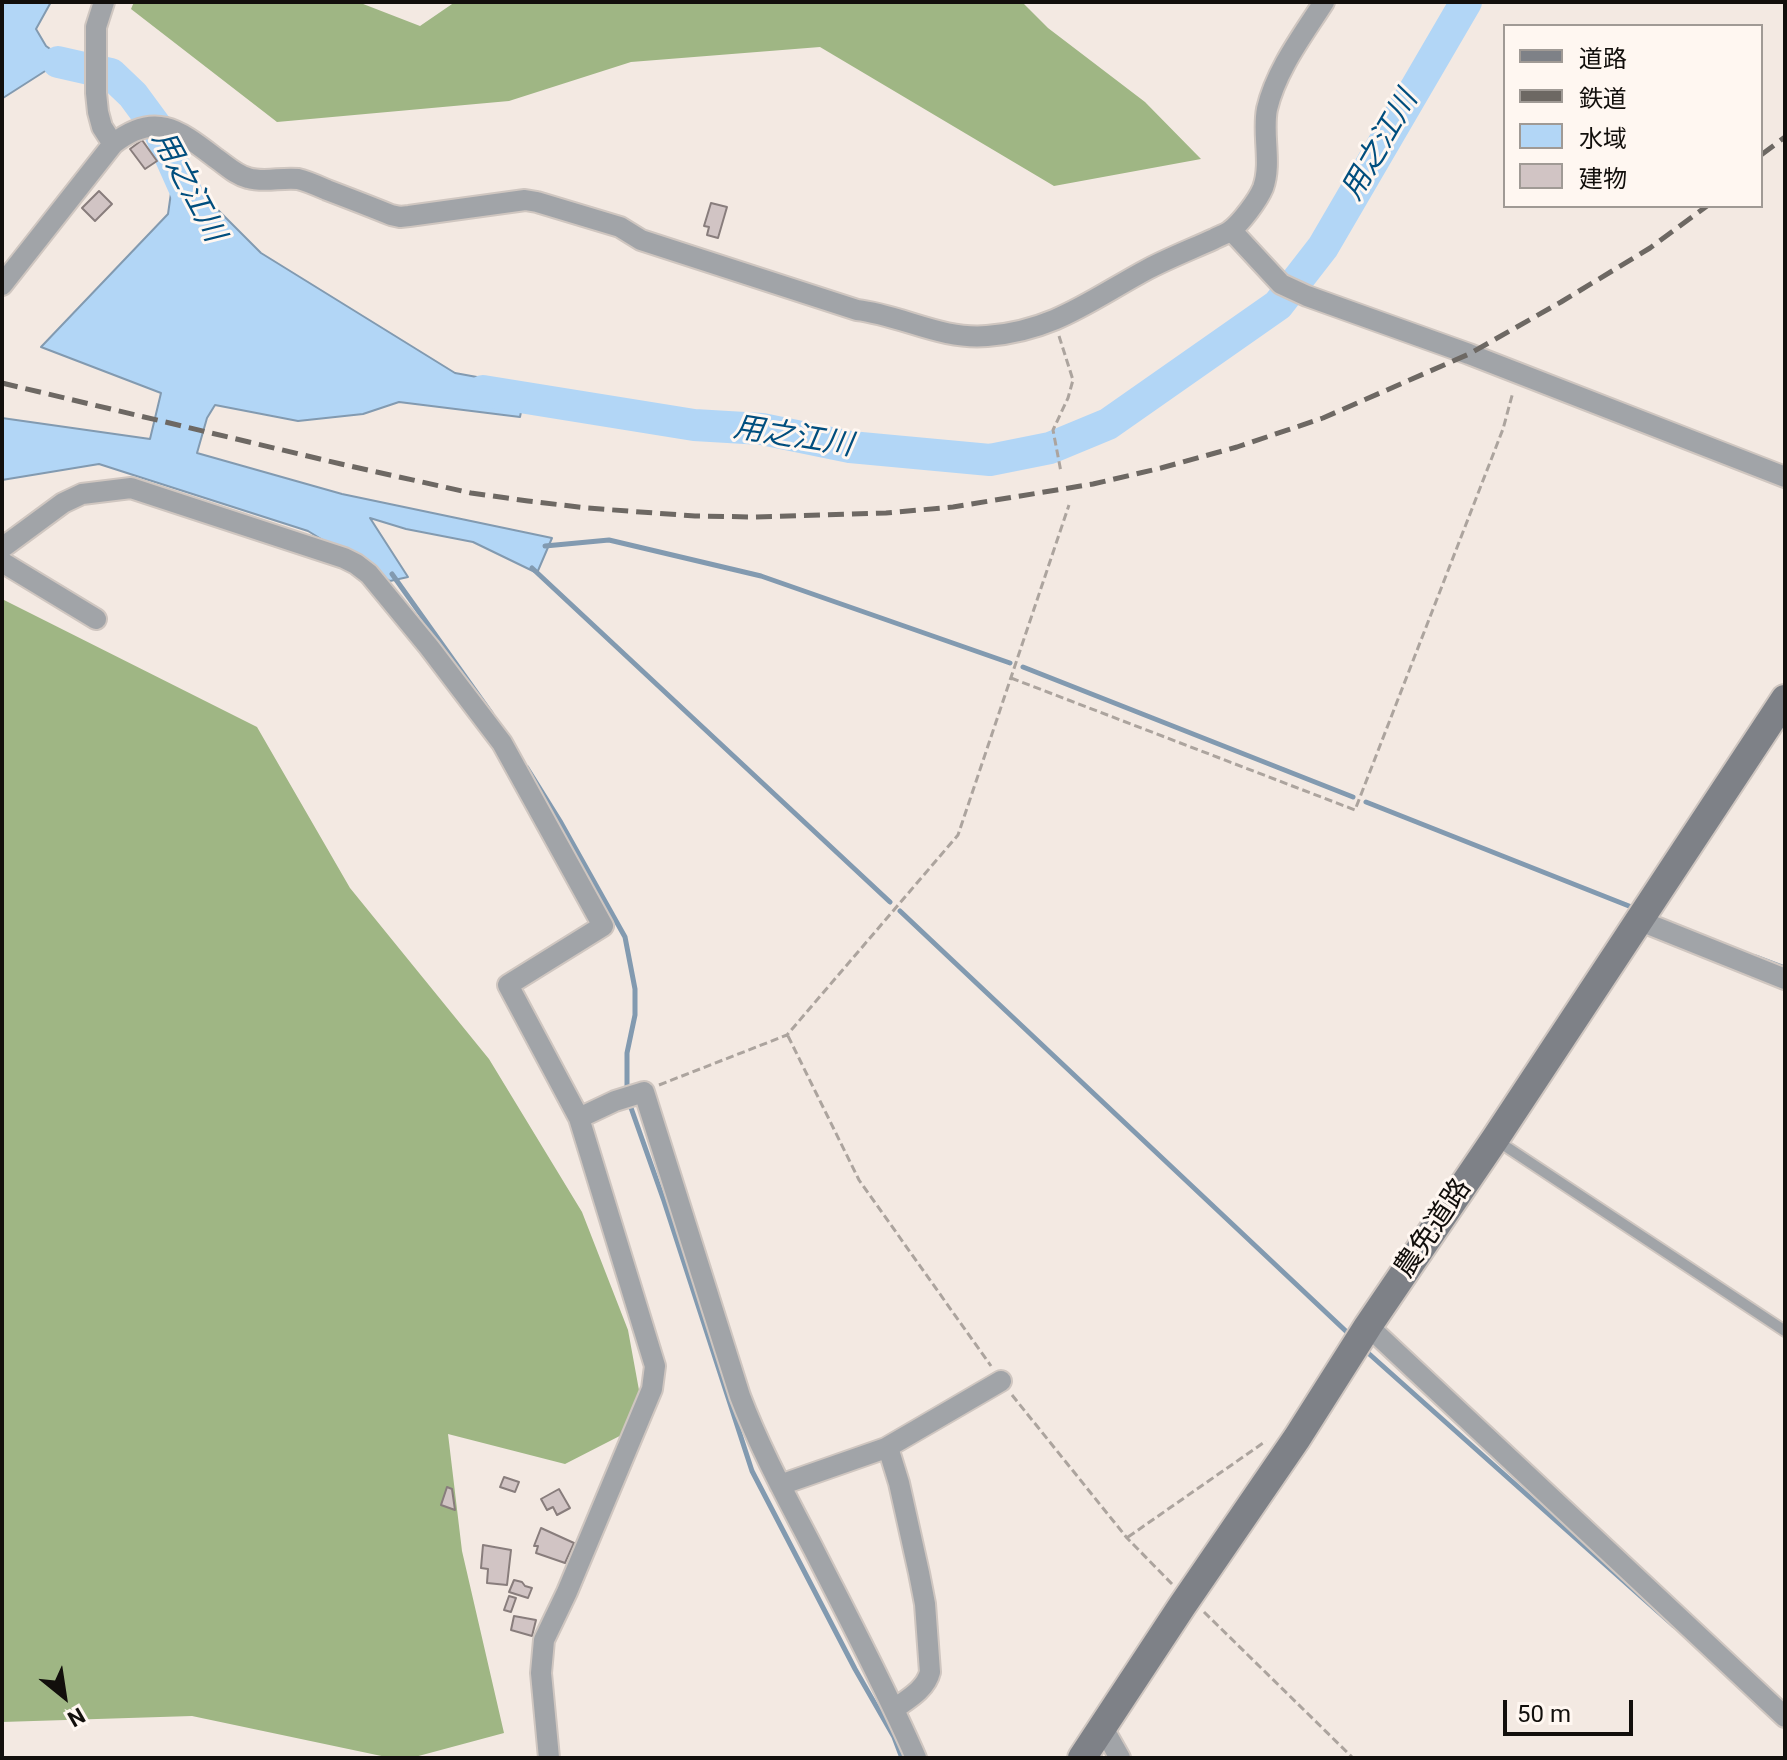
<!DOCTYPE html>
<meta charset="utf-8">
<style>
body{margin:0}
#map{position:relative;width:1787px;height:1760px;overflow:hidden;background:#f3e9e2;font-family:Roboto,"Noto Sans JP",sans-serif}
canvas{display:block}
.frame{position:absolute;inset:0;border:4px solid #120f0c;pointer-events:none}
.legend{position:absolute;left:1503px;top:24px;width:260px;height:184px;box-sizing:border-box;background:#fff7f1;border:2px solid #a09a95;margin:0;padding:10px 14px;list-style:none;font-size:24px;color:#120f0c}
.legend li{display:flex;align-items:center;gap:16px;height:40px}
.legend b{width:40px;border:2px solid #a09a95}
.north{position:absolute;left:24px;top:1656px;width:80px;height:80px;-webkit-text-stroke:6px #fff7f1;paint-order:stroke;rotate:150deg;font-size:22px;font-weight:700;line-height:32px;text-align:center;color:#120f0c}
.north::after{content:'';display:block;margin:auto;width:28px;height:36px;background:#120f0c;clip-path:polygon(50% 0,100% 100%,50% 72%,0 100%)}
.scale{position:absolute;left:1503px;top:1700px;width:130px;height:36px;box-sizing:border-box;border:4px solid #120f0c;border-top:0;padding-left:10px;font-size:24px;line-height:28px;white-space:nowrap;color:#120f0c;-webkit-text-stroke:6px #fff7f1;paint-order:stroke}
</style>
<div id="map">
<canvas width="1787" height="1760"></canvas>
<div class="frame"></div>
<ul class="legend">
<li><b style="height:10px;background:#7e8187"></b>道路</li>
<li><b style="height:10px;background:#6d6863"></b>鉄道</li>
<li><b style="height:22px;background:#b2d6f6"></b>水域</li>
<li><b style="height:22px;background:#d1c4c4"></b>建物</li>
</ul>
<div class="north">N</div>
<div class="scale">50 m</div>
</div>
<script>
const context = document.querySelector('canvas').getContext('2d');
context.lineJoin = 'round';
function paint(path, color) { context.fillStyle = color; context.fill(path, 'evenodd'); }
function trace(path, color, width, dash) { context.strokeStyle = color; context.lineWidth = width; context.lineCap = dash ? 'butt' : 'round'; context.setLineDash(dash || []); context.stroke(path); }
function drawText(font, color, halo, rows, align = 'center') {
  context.font = font + ' Roboto,"Noto Sans JP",sans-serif'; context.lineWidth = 6; context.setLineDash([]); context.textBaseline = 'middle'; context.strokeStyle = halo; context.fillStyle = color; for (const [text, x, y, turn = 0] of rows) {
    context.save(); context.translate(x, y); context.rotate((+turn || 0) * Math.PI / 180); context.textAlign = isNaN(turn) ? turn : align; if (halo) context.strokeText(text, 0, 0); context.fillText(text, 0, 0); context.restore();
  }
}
paint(new Path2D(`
 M134,2H358L420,26L455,2H1022L1048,28L1145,102L1201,159L1054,186L820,47L631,62L509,101L277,122L131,9Z
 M2,599L257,727L350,888L489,1059L582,1212L628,1330L645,1423L565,1464L448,1434L462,1551L504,1733L411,1758H391L192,1716L2,1722Z`), '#9fb684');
const water = new Path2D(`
 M2,2H51L36,29L46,46L64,59L3,98L2,108Z
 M198,190L261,253L455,373L526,386L520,417L399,402L363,414L298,421L215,405L207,418L197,453L342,494L552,538L537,573L473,542L406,529L370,518L408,577L390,581L308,531L99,464L2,480V418L150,439L161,393L41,347L168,214L171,193Z`);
paint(water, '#b2d6f6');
trace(water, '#829ab0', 2);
trace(new Path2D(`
 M545,546L609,540L761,576L1010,663
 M532,568L890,902
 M392,574L491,713
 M1023,667L1353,797
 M527,768L560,821L625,937L635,989V1015L627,1053V1093
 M1366,802L1634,908
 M900,911L1350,1335
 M1756,957L1785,968
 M630,1105L664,1201L752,1471L855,1669L894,1737L902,1758
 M1367,1352L1674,1626`), '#829ab0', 5);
trace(new Path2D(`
 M58,62L111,74L133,95L158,129L192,205L211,228
 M483,391L694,425L762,429L850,447L990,460L1050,448L1108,424L1278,305L1323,247L1466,2`), '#b2d6f6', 32);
const building = new Path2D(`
 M142,140L157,161L145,169L130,149Z
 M99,191L112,204L95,221L82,208Z
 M711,203L727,207L718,238L707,235L709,227L704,226Z
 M504,1477L519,1482L515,1492L500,1487Z
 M447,1487L452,1489L455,1510L441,1505Z
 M559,1489L570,1508L557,1515L553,1507L547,1510L541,1499Z
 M541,1528L574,1543L565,1563L536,1553L538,1546H534Z
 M483,1545L511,1550L507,1585L487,1583L488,1569L481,1568Z
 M514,1580L522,1582L525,1586L532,1588L528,1598L509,1592Z
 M509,1596L516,1598L511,1612L504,1610Z
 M514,1616L536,1620L532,1636L511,1630Z`);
paint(building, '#d1c4c4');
trace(building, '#887d7c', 2);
const lane = new Path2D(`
 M1496,1140L1785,1331`);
const street = new Path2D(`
 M104,2L96,27V93L98,112L102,127L113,144
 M1231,230L1281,284L1307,296L1469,354L1785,477
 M2,285L113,144C156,110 180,131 217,159C227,166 236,175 248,178C265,183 281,177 298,179C307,181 318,186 327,190C348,198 369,206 391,215L400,217L409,216L525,200L537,202L620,227L641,240L857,310C901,315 941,340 987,336C1054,331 1092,299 1148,269C1169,258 1192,249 1214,239C1219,236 1226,234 1230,231C1241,223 1258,200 1263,188C1272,163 1262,134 1267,109C1276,70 1303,35 1324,2
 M2,548L63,503L82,494L131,488L344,558L356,564L369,574L429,647L502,743L603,926L508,985L579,1118L655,1366L652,1389L567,1592L544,1640L541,1673L549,1758
 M2,562L96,619
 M1638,920L1785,979
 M579,1118L615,1101L644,1092L740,1396C760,1449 788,1500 814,1550C849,1619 885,1687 916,1758
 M1368,1326L1785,1717
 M886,1448L890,1454L899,1483L919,1573L925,1604L930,1672C926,1689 908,1699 894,1709
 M780,1485L886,1448L1001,1381
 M1103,1728L1120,1758`);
const secondary = new Path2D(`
 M1082,1758L1182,1606L1297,1438L1368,1326L1495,1139L1785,699`);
trace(lane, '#cfc6c0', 14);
trace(street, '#cfc6c0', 24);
trace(secondary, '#cfc6c0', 32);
trace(new Path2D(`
 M1059,336L1073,380L1068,398L1053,430L1061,472
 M1011,678L1355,810L1503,429L1513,392
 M788,1036L859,1180L991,1366
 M659,1085L787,1035L958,835L1069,505
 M1012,1395L1127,1538L1172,1584
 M1128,1537L1266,1441
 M1204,1612L1353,1758`), '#aca49e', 3, [8, 4]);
trace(lane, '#a1a4a8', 10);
trace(street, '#a1a4a8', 20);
trace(secondary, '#7e8187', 28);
trace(new Path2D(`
 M1761,155L1785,137
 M2,383L341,464L471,493L528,501L587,508L695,516L755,517L886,513L953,507L1093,484L1161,468L1237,447L1323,418L1469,354L1561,302L1650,248L1707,206`), '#6d6863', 5, [16, 8]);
drawText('28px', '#120f0c', '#fff7f1', [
 ["農免道路",1434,1229,-56]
]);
drawText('italic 30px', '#004e7e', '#fff7f1', [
 ["用之江川",1381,146,-60],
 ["用之江川",187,187,62],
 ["用之江川",793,438,9]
]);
</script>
